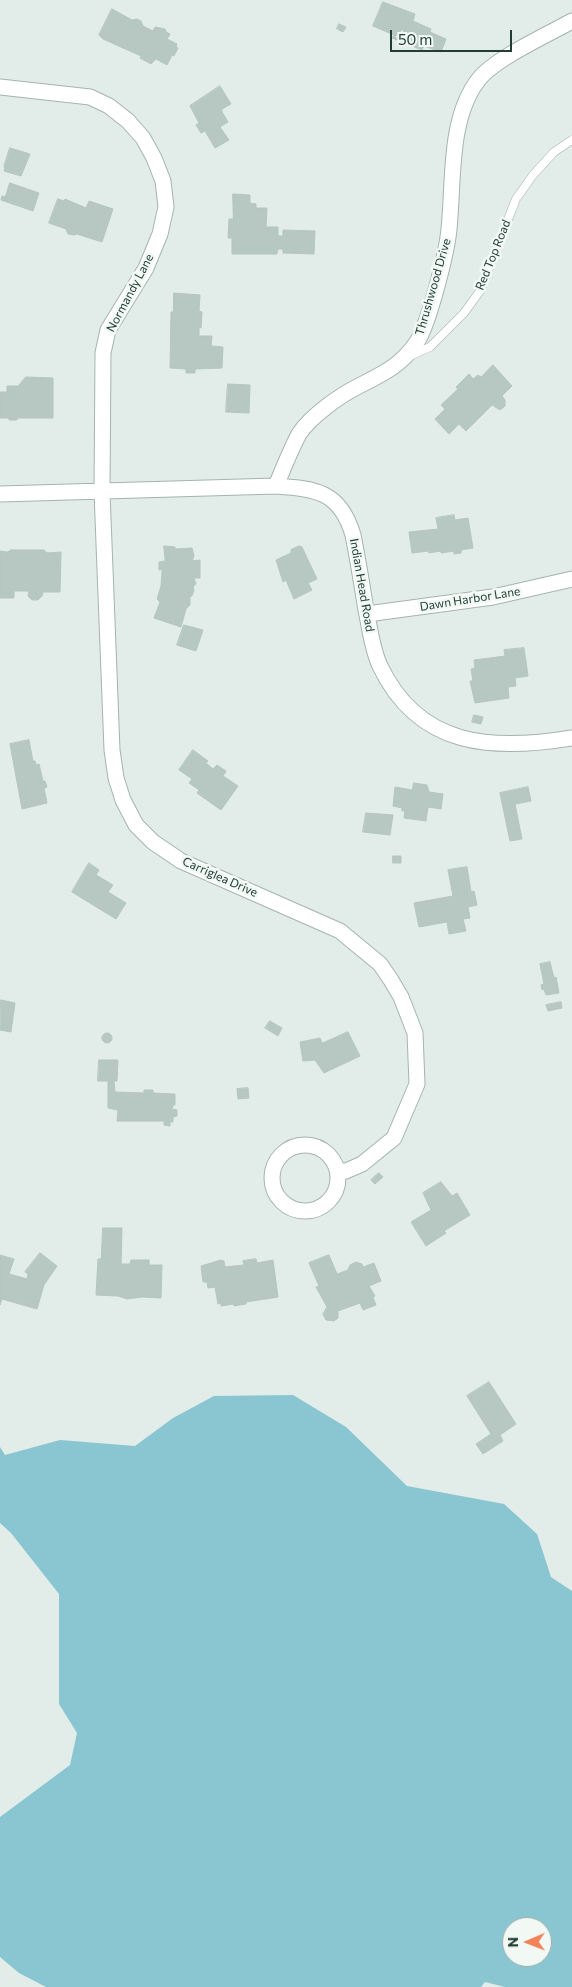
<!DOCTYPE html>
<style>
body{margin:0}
#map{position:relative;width:572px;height:1987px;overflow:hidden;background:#e2ece8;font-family:Commissioner,sans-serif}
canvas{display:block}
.north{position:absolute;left:502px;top:1917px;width:50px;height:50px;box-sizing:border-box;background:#f2f9f5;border:1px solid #9faea9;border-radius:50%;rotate:269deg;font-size:14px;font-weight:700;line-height:20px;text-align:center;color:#223d36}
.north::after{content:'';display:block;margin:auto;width:18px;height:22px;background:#f38159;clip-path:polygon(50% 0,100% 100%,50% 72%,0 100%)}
.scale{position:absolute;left:390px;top:30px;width:122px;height:22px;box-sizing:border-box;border:2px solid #223d36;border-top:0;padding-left:6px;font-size:15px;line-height:18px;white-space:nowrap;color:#223d36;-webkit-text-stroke:4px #f2f9f5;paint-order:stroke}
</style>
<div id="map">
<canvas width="572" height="1987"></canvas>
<div class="north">N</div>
<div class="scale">50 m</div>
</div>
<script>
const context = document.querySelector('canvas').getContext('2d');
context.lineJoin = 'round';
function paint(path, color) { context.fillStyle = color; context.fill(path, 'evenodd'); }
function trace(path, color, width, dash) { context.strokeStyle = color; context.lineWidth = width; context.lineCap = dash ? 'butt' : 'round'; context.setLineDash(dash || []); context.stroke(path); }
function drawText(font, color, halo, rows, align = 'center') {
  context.font = font + ' Commissioner,sans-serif'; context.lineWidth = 5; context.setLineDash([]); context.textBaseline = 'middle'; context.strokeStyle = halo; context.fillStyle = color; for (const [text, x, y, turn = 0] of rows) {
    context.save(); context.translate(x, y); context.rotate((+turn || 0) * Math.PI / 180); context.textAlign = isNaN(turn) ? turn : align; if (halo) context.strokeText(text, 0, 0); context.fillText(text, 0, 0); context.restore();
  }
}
paint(new Path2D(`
 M293,1395L346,1427L407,1486L504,1504L537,1534L551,1577L572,1591V1987H505L485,1982L481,1987H46L19,1973L0,1957V1817L70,1765L77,1733L59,1704V1594L11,1533L0,1523V1447L5,1455L60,1440L135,1446L173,1418L214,1396ZM512,1927H542V1957H512Z`), '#89c6d2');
const building = new Path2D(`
 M383,2L415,14L413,21L431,29L430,32L446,39L441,52L424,46L422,50L392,38L394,35L373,26Z
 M112,9L132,20L137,19L141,21L143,26L153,31L155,27L165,29L166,32L170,34L167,39L177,44L176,47L178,48L174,56L172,55L167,65L156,59L151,64L140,58L141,56L103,39L99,35Z
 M339,24L346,27L343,32L337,29Z
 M220,86L231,104L222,109V112L228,122L220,127L229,140L215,148L205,131L201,133L196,125L199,123L190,106Z
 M10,148L30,154L21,176L4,171L5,168L4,167Z
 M10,183L39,193L33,211L1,200L2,196L5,197Z
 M233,194L250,195V203L256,204V208H267L266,227H278V236H283V230L315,231L314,254L283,253V249H278L277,254H232V238H228L229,219H233Z
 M58,199L64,201L65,199L86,208L89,201L113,209L102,242L77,234L74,235L68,234L66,229L49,223Z
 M174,293L200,295L199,311L202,312L201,328L199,327V336H212L211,346L223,347L222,368L195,369V373H186V369L170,368L171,312H173Z
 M493,365L512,386L502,396L505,400V406L500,410L492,405L466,431L459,424L449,434L435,419L445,409L441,405L458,389L456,387L469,374L473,379L478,375L481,377Z
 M26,377L53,378V418H17V420H9V418H0V392H7V386H18Z
 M228,384L250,385L249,413L226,412Z
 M454,515L455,520L468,518L473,548L461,550V553L454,554V551L441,553V551L429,553L428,551L412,553L409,532L438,529L436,518Z
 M164,546L175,547V549L192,548L194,556L192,561L200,560V578H194L196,584L193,587L194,590L192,596H190V605L186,609L181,627L154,618L160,602L157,599L161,586L162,572V569L159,570V562L165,561Z
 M299,546L302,547L317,579L308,583L312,590L294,599L286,580L283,582L276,560L291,553V550Z
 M11,550H44L47,553L61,552L60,592H43L42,596L38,600H32L28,596L29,591H14V598H0V551L7,552Z
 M184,625L203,630L196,651L177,645Z
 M524,648L528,676L515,678L516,686L508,687L509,698L475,703L470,681H473L471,669L475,668L474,660L505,656L504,650Z
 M474,715L483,717L481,724L472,722Z
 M29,740L33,761H35L36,765L39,764L43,781H45L47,787L44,788L47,803L22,809L10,744Z
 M193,750L208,761L206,763L213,769L217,765L226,771L223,776L238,786L221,810L197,793L199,790L189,783L192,779L179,770Z
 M414,783L427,785L429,792L443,794L441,809L428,807L426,821L404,818L405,811H402V808L393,806L395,787L412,790Z
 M528,787L531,801L515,804L522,839L510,841L500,793Z
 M366,813L393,815L390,835L363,832Z
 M393,856H401V863H393Z
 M89,863L99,870L96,875L113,885L108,892L126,903L116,919L72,892Z
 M467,867L471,892L474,891L477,905L468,907L470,918L463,919L466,931L449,934L447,922L419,927L414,903L453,896L448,870Z
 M550,962L554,978L556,977L559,993L546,995L544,989L542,990L541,985L544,984L540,964Z
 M1,1000L15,1003L11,1032L0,1030Z
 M561,1002L562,1008L548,1011L546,1005Z
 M270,1021L282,1028L278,1036L265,1028Z
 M348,1032L360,1056L324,1073L315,1060L303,1061L300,1042L320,1038L322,1043Z
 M102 1038a5 5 0 1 1 10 0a5 5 0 1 1-10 0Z
 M99,1060H118L117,1081H114L115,1092L144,1093V1090H153V1093L175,1094V1105H173L172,1109L177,1110V1116L173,1117V1122H170V1126L164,1125V1121H117L118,1110L108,1108V1081H98Z
 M248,1088L249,1098L238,1099L237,1089Z
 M379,1173L383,1177L375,1184L371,1180Z
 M441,1182L452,1196L457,1193L470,1215L444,1231L446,1233L426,1246L411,1222L431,1210L423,1193Z
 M103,1228H122L121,1264H130L131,1260H149V1265H162L161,1298L142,1297L127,1299L118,1296L96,1295L98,1259H101Z
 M40,1253L57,1266L44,1285L37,1309L2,1299L0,1305V1255L14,1259L9,1274L27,1279L28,1274L25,1272Z
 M329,1255L337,1274L348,1270L350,1265L356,1262L362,1264L363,1267L374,1263L381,1281L369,1286L375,1296L373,1297L376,1305L363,1310L360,1303L338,1311V1318L334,1321L326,1320L323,1314L327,1307L316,1287L319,1286L309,1263Z
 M256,1259L257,1263L273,1260L278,1297L246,1302V1304L234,1306V1304L221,1306V1303L218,1304L215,1287L208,1288L207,1282H203L201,1266L221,1260L224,1261L225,1267L244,1265L243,1261Z
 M489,1382L516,1424L500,1435L503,1441L483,1454L476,1444L491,1434L467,1396Z`);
paint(building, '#b7c7c1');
trace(building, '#b4c6bf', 1);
const lane = new Path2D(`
 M410,356L430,347L464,313L480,291L516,199L533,175L554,152L572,140`);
const street = new Path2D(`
 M0,87L90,97L109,106L128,121L143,138L154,158L163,181L166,207L160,234L146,268L108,330L103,353L102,492L112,750L116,778L123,800L136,825L153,842L181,861L340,931L380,964L391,980L401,997L415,1033L417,1084L394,1138L362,1164L346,1171H338
 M276,486C283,469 290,451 299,434C310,417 339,396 357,387C382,374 401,366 417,342C429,323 447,252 449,229C454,182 448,118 479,79C496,58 547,35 572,21
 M0,494L276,486C316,489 340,491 353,535C358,560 362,585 366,610C370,629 372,649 380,666C419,748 493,751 572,738
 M367,614L493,597L572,579
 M272 1178a33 33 0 1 1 66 0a33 33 0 1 1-66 0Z`);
trace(lane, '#a5b4af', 9);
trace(street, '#a5b4af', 17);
trace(lane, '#fff', 8);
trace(street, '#fff', 15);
drawText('12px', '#223d36', '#f2f9f5', [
 ["Red Top Road",493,255,-68],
 ["Thrushwood Drive",433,287,-74],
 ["Normandy Lane",130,293,-62],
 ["Indian Head Road",362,585,80],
 ["Dawn Harbor Lane",470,599,-9],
 ["Carriglea Drive",220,877,24]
]);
</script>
